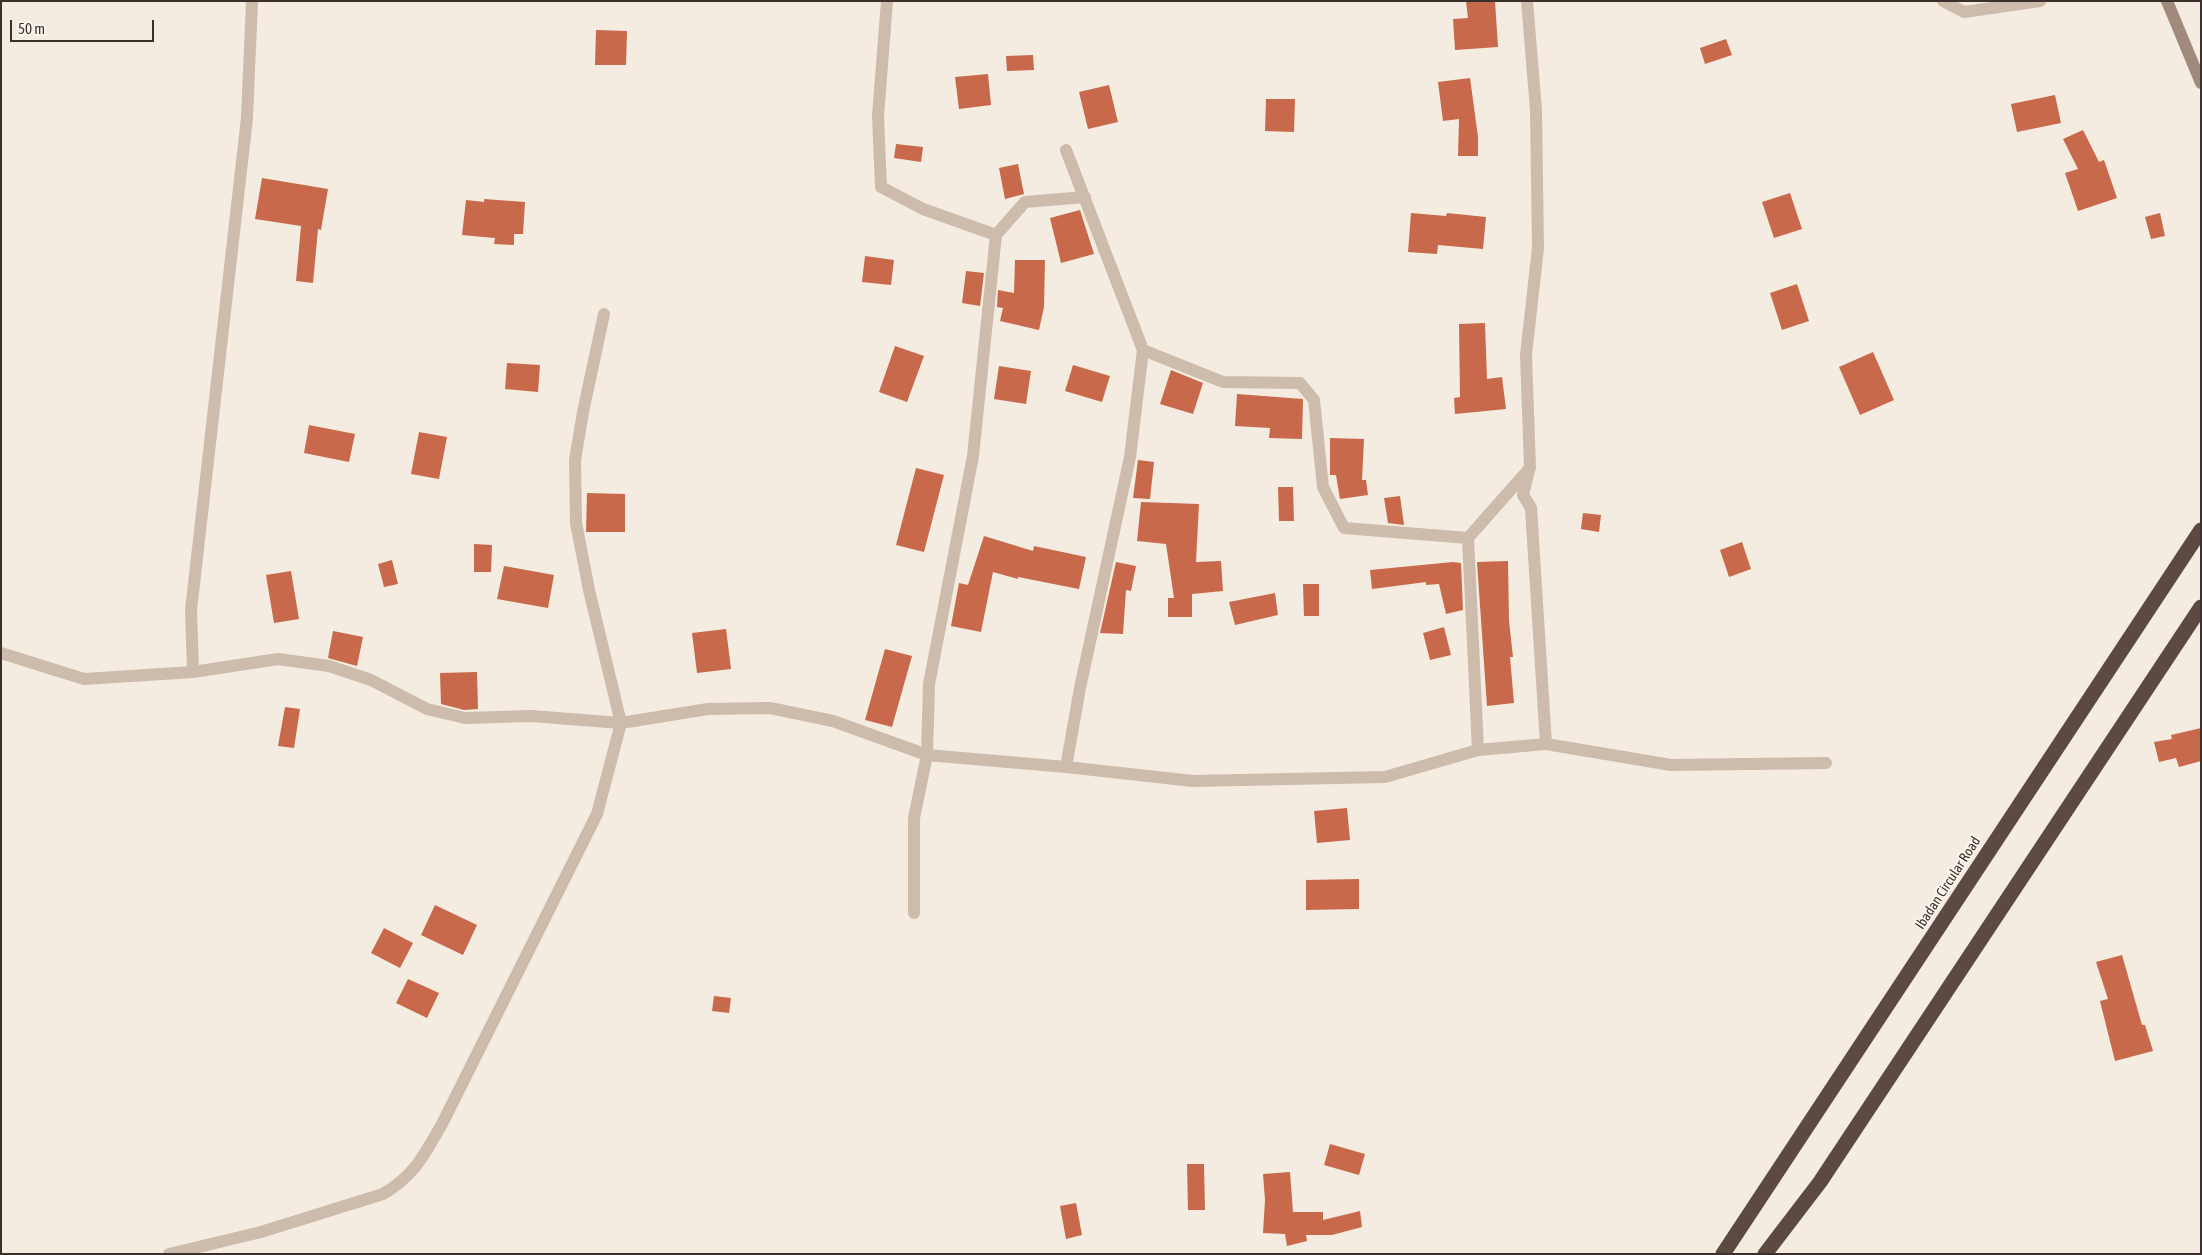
<!DOCTYPE html>
<style>
body{margin:0}
#map{position:relative;width:2202px;height:1255px;overflow:hidden;background:#f4ebe1;font-family:"Asap Condensed",sans-serif}
canvas{display:block}
.frame{position:absolute;inset:0;border:2px solid #3b302b;pointer-events:none}
.scale{position:absolute;left:10px;top:20px;width:144px;height:22px;box-sizing:border-box;border:2px solid #3b302b;border-top:0;padding-left:6px;font-size:15px;line-height:18px;white-space:nowrap;color:#3b302b;-webkit-text-stroke:4px #fbf5ee;paint-order:stroke}
</style>
<div id="map">
<canvas width="2202" height="1255"></canvas>
<div class="frame"></div>
<div class="scale">50 m</div>
</div>
<script>
const context = document.querySelector('canvas').getContext('2d');
context.lineJoin = 'round';
function paint(path, color) { context.fillStyle = color; context.fill(path, 'evenodd'); }
function trace(path, color, width, dash) { context.strokeStyle = color; context.lineWidth = width; context.lineCap = dash ? 'butt' : 'round'; context.setLineDash(dash || []); context.stroke(path); }
function drawText(font, color, halo, rows, align = 'center') {
  context.font = font + ' "Asap Condensed",sans-serif'; context.lineWidth = 4; context.setLineDash([]); context.textBaseline = 'middle'; context.strokeStyle = halo; context.fillStyle = color; for (const [text, x, y, turn = 0] of rows) {
    context.save(); context.translate(x, y); context.rotate((+turn || 0) * Math.PI / 180); context.textAlign = isNaN(turn) ? turn : align; if (halo) context.strokeText(text, 0, 0); context.fillText(text, 0, 0); context.restore();
  }
}
paint(new Path2D(`
 M1466,1H1495L1498,47L1455,50L1453,19L1468,18Z
 M596,30L627,31L626,65H595Z
 M1726,39L1732,55L1705,64L1700,48Z
 M1033,55L1034,70L1007,71L1006,56Z
 M988,74L991,105L959,109L955,77Z
 M1470,78L1478,137V156H1458L1459,119L1443,121L1438,82Z
 M1109,85L1118,122L1088,129L1079,92Z
 M2055,95L2061,123L2017,132L2011,104Z
 M1266,99H1295L1294,132L1265,131Z
 M2083,130L2099,162L2104,160L2117,198L2078,211L2065,173L2078,169L2063,139Z
 M896,144L923,147L921,162L894,158Z
 M1018,164L1024,194L1005,199L999,168Z
 M262,178L328,189L321,230L318,229L313,283L296,281L301,226L255,219Z
 M1790,193L1802,229L1774,238L1762,202Z
 M484,199L525,202L523,234H514V245L494,244L495,238L462,235L466,200L484,202Z
 M1080,210L1094,254L1061,263L1050,218Z
 M1411,213L1446,216L1447,213L1486,217L1483,249L1438,245L1437,254L1408,252Z
 M2160,213L2165,236L2151,239L2145,217Z
 M865,256L894,260L891,285L862,282Z
 M1015,260H1045L1044,307L1039,330L1000,321L1003,308L997,307L998,290L1014,293Z
 M966,271L984,273L980,306L962,303Z
 M1797,284L1809,321L1782,330L1770,293Z
 M1485,323L1487,379L1502,377L1506,409L1455,414L1454,398L1460,397L1459,324Z
 M895,346L924,356L907,402L879,392Z
 M1873,352L1894,400L1860,415L1839,367Z
 M507,363L540,365L538,392L505,389Z
 M1073,365L1110,376L1102,402L1065,391Z
 M999,366L1031,371L1026,404L994,399Z
 M1171,370L1203,383L1193,414L1160,404Z
 M1237,394L1303,399L1302,439L1269,438L1270,428L1235,426Z
 M309,425L355,434L349,462L304,453Z
 M419,432L447,437L439,479L411,474Z
 M1330,438L1364,439L1362,480H1366L1368,495L1340,499L1336,475H1330Z
 M1138,460L1154,462L1150,499L1133,498Z
 M916,468L944,475L924,552L896,545Z
 M1278,487H1293L1294,521H1279Z
 M587,493L625,494V532H586Z
 M1400,496L1404,525L1388,523L1384,498Z
 M1141,502L1199,504L1196,562L1221,561L1223,591L1192,594V617H1168V598H1174L1166,544L1137,541Z
 M1583,513L1601,515L1599,532L1581,529Z
 M984,536L1033,551L1034,546L1086,557L1079,589L1018,577V579L993,572L981,632L951,626L959,583L968,585Z
 M1742,542L1751,569L1729,577L1720,550Z
 M474,544L492,545L491,572H474Z
 M392,560L398,584L384,587L378,564Z
 M1508,561L1509,621L1513,657H1510L1514,703L1487,706L1477,562Z
 M1116,562L1136,566L1131,591L1126,590L1123,634L1100,633Z
 M1453,562L1461,563L1463,610L1446,614L1439,584L1426,585V582L1372,589L1370,570Z
 M504,566L554,575L548,608L497,599Z
 M291,571L299,619L274,623L266,575Z
 M1303,584H1319V616H1304Z
 M1275,593L1278,615L1235,625L1229,602Z
 M1444,627L1451,655L1430,660L1423,633Z
 M726,629L731,669L697,673L692,633Z
 M333,631L363,637L357,666L328,658Z
 M885,649L912,656L892,727L865,720Z
 M477,672L478,709L464,710L441,704L440,673Z
 M285,707L300,709L294,748L278,746Z
 M2201,728V761L2179,767L2176,758L2159,762L2154,742L2172,739L2171,735Z
 M1347,808L1350,840L1317,843L1314,811Z
 M1359,879V909L1306,910V880Z
 M435,905L477,925L463,955L421,935Z
 M384,928L413,943L400,968L371,953Z
 M2122,955L2142,1025H2145L2153,1051L2115,1061L2100,1001L2108,999L2096,962Z
 M408,979L439,993L427,1018L396,1003Z
 M714,996L731,998L729,1013L712,1011Z
 M1330,1144L1365,1154L1359,1175L1324,1165Z
 M1187,1164H1204L1205,1210H1188Z
 M1290,1172L1293,1212H1323V1220L1360,1211L1362,1227L1332,1235H1306L1307,1241L1287,1246L1285,1234L1263,1233L1265,1200L1263,1174Z
 M1076,1203L1082,1235L1066,1239L1060,1206Z`), '#c8694b');
trace(new Path2D(`
 M887,1L878,116L881,187L923,209L996,235
 M1943,1L1964,12L2040,1
 M1066,150L1143,350L1130,457L1080,688L1066,767L1193,781L1385,777L1478,750L1546,744L1671,765L1826,763
 M1143,350L1223,382L1300,383L1314,400L1323,487L1344,528L1468,538
 M1529,470L1523,495L1531,508L1546,744
 M1,653L84,679L193,672L278,659L329,666L371,680L427,709L465,718L531,716L621,723L708,709L770,708L833,721L927,755L914,818V913
 M193,672L191,610L247,118L252,1
 M1478,750L1468,538L1530,468L1526,355L1538,248L1536,110L1527,1
 M1066,767L927,755L929,684L973,456L996,235L1025,202L1085,197
 M169,1254L261,1232L383,1194C415,1175 424,1155 442,1124L597,814L621,723L589,590L576,523L575,460L583,412L604,314`), '#cdbbac', 12);
trace(new Path2D(`
 M2167,1L2201,83`), '#a18a7d', 12);
trace(new Path2D(`
 M1723,1254L2201,530
 M1765,1254L1820,1182L2201,607`), '#5c4a42', 15);
drawText('14px', '#3b302b', '#fbf5ee', [
 ["Ibadan Circular Road",1948,883,-57]
]);
</script>
